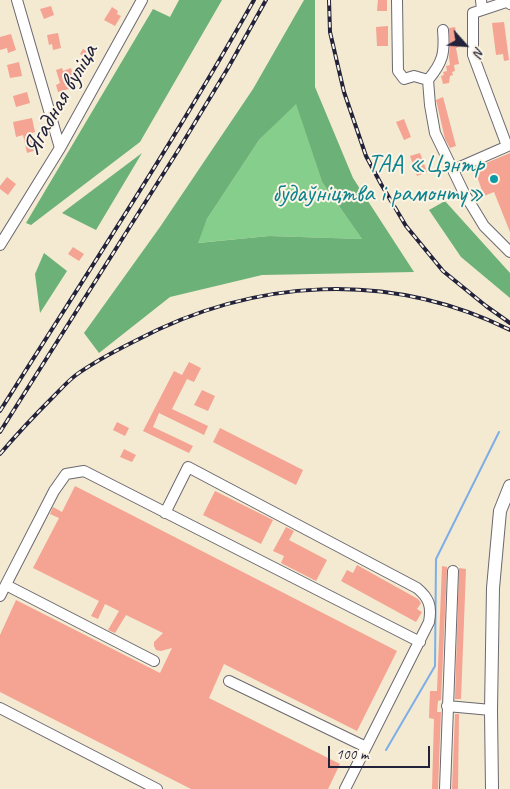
<!DOCTYPE html>
<meta charset="utf-8">
<style>
body{margin:0}
#map{position:relative;width:510px;height:789px;overflow:hidden;background:#f3ead1;font-family:Caveat,sans-serif}
canvas{display:block}
.north{position:absolute;left:440px;top:20px;width:50px;height:50px;-webkit-text-stroke:4px #fcf5e5;paint-order:stroke;rotate:116deg;font-size:14px;font-weight:700;line-height:20px;text-align:center;color:#22223b}
.north::after{content:'';display:block;margin:auto;width:18px;height:22px;background:#22223b;clip-path:polygon(50% 0,100% 100%,50% 72%,0 100%)}
.scale{position:absolute;left:328px;top:746px;width:102px;height:22px;box-sizing:border-box;border:2px solid #22223b;border-top:0;padding-left:6px;font-size:15px;line-height:18px;white-space:nowrap;color:#22223b;-webkit-text-stroke:4px #fcf5e5;paint-order:stroke}
</style>
<div id="map">
<canvas width="510" height="789"></canvas>
<div class="north">N</div>
<div class="scale">100 m</div>
</div>
<script>
const context = document.querySelector('canvas').getContext('2d');
context.lineJoin = 'round';
function paint(path, color) { context.fillStyle = color; context.fill(path, 'evenodd'); }
function trace(path, color, width, dash) { context.strokeStyle = color; context.lineWidth = width; context.lineCap = dash ? 'butt' : 'round'; context.setLineDash(dash || []); context.stroke(path); }
function drawText(font, color, halo, rows, align = 'center') {
  context.font = font + ' Caveat,sans-serif'; context.lineWidth = 4; context.setLineDash([]); context.textBaseline = 'middle'; context.strokeStyle = halo; context.fillStyle = color; for (const [text, x, y, turn = 0] of rows) {
    context.save(); context.translate(x, y); context.rotate((+turn || 0) * Math.PI / 180); context.textAlign = isNaN(turn) ? turn : align; if (halo) context.strokeText(text, 0, 0); context.fillText(text, 0, 0); context.restore();
  }
}
paint(new Path2D(`
 M296,103L322,182L362,239L269,236L197,243L207,219L259,140Z`), '#85ce8b');
paint(new Path2D(`
 M179,0H222L140,142L31,225L26,223L153,9L170,17Z
 M304,0H315V87L353,178L414,272L262,275L170,297L99,353L84,333L160,227L253,89ZM296,104L322,182L362,239L269,236L198,243L207,219L259,140Z
 M142,153L96,230L62,213Z
 M445,201L510,273V298L461,257L429,210Z
 M44,253L67,271L40,313L35,274Z`), '#6cb177');
trace(new Path2D(`
 M386,750L435,666L436,559L499,432`), '#7daee8', 2);
paint(new Path2D(`
 M378,0H387V11H377Z
 M51,6L54,15L44,19L40,9Z
 M112,7L118,11L117,14L121,16L115,26L104,20Z
 M504,22L509,60L504,61L503,54L496,55L492,23Z
 M388,26V46H377L376,27Z
 M455,27L459,47L456,48L459,64L454,65L455,71L452,72L453,75L450,76L449,83L443,84L441,76L444,75L443,72L447,71L446,66L450,65L449,57L450,45L449,28Z
 M58,33L61,48L53,50L52,44L49,45L47,35Z
 M11,34L16,50L8,53L7,48L0,50V37Z
 M83,49L95,56L87,69L78,64L83,56L80,54Z
 M19,62L22,76L10,78L7,65Z
 M62,68L63,71L71,68L76,87L58,92L56,85L60,83L56,70Z
 M27,92L30,103L16,107L13,96Z
 M443,97L456,146L450,148L445,139L437,104L436,100Z
 M32,118L35,132L32,133L36,150L27,153L23,135L16,137L13,122Z
 M404,119L411,137L404,140L396,122Z
 M420,153L427,172L417,176L410,156Z
 M510,153V232L494,192L484,196L474,168Z
 M7,177L16,184L8,195L0,189V186Z
 M73,247L84,254L79,261L68,254Z
 M189,362L201,368L194,382L187,379L172,409L208,426L204,435L159,413L153,427L193,446L189,453L143,431L174,371L182,375Z
 M202,390L215,396L208,411L194,405Z
 M117,422L129,428L125,436L113,430Z
 M220,428L303,470L296,485L213,442Z
 M124,449L136,455L132,462L120,457Z
 M75,486L397,651L357,731L224,664L209,698L340,764L328,789H191L0,692V635L16,600L160,673L172,648L161,651L156,650L154,646V642L163,633L126,615L115,633L108,630L119,611L105,604L98,619L91,616L99,601L33,568L59,518L50,514L53,507L62,512Z
 M215,491L273,520L261,544L203,515Z
 M286,527L294,531L289,540L327,560L316,581L281,563L284,556L273,551Z
 M357,565L418,599L421,603L417,609L422,612L416,622L341,581L347,570L353,573Z
 M442,566L447,567L441,700L438,701L437,712H441L438,789H432L434,719L429,718L430,691H437Z
 M459,568L466,569L461,699H455Z
 M455,714H459L458,789H452Z`), '#f5a392');
const minor = new Path2D(`
 M17,0L60,148
 M397,0L398,71L404,79L414,76L428,80L430,105L435,133L464,193L484,226L510,252
 M481,0L482,10
 M428,80C443,62 445,53 443,30
 M507,146L473,55V13L509,1L510,4
 M453,170L510,145
 M0,245L60,148L142,0
 M165,513L188,467L417,588C429,598 432,606 429,622L345,789
 M6,585L154,661
 M0,596L54,491L66,474L84,471L420,642
 M229,681L366,747
 M447,706L491,710
 M0,708L157,789
 M445,789L453,571`);
const major = new Path2D(`
 M492,789L491,710L493,588L500,511L510,486`);
trace(minor, '#6b6870', 12);
trace(major, '#6b6870', 14);
trace(minor, '#fff', 10);
trace(major, '#fff', 12);
const rail = new Path2D(`
 M329,0L330,32L344,92L366,156L381,184L406,226L443,271L486,306L510,323
 M0,411C86,275 175,140 254,0
 M0,432L179,149L228,68L266,0
 M0,454C17,434 35,415 54,396C61,389 68,381 76,375C94,362 115,351 135,341C254,278 388,270 510,330`);
trace(rail, '#22223b', 4);
trace(rail, '#fcf5e5', 2, [5.5]);
for (const [x, y, r, color] of [
 [494,179,5,"#0f9aa8"]
]) { const dot = new Path2D(); dot.arc(x, y, r, 0, 2 * Math.PI); context.fillStyle = color; context.fill(dot); trace(dot, '#fcf5e5', 2); }
drawText('25px', '#22223b', '#fcf5e5', [
 ["Ягадная вуліца",61,100,-60]
]);
drawText('25px', '#0d838f', '#fcf5e5', [
 ["ТАА «Цэнтр",484,165],
 ["будаўніцтва і рамонту»",484,194]
], 'right');
</script>
